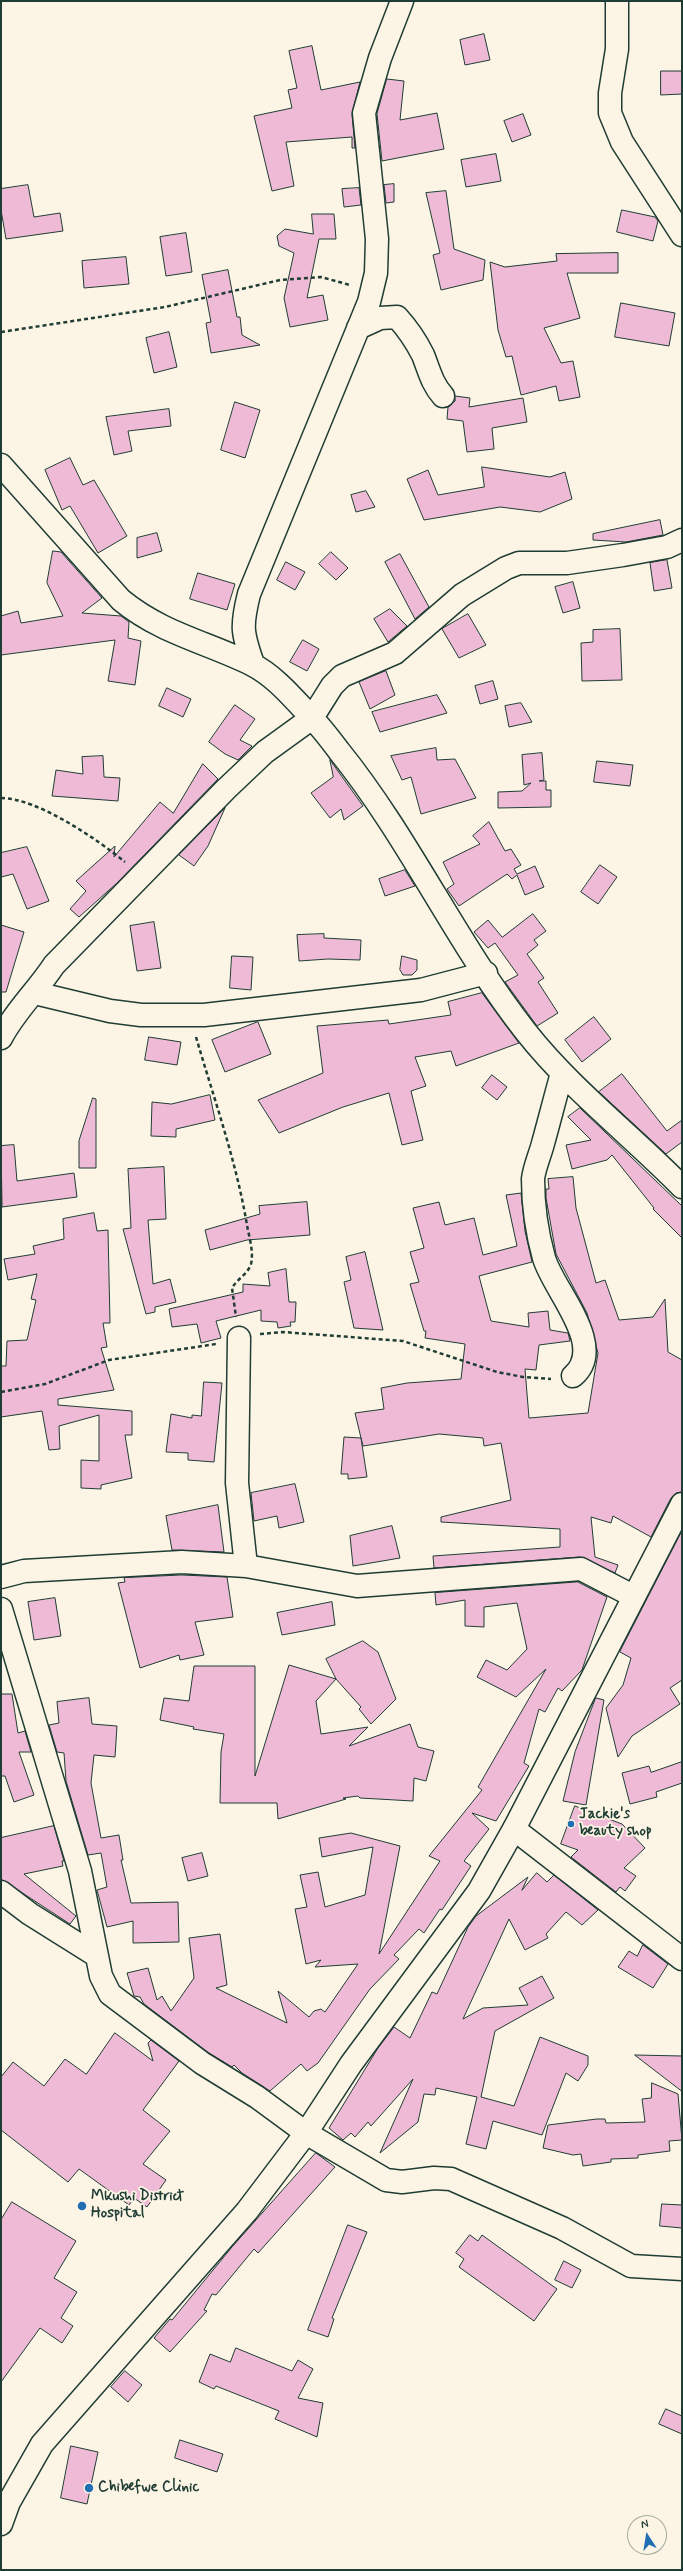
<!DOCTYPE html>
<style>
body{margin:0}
#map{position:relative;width:683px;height:2571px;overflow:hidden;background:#fcf5e5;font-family:Mynerve,sans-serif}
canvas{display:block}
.frame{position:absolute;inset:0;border:2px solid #1f3d34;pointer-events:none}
.north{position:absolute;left:627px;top:2515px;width:40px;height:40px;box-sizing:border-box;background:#fcf5e5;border:1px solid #a4ab9e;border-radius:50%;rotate:348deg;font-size:11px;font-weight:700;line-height:16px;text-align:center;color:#1f3d34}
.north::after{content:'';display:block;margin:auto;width:14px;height:18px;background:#1f6fb2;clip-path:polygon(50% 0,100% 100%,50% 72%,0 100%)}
</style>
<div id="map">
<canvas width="683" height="2571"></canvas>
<div class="frame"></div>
<div class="north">N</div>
</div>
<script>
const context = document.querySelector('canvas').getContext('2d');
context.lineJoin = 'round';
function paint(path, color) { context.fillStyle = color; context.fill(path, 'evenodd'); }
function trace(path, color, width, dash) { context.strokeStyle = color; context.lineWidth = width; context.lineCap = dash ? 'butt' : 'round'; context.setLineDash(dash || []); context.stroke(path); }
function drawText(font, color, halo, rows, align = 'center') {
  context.font = font + ' Mynerve,sans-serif'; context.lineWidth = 3.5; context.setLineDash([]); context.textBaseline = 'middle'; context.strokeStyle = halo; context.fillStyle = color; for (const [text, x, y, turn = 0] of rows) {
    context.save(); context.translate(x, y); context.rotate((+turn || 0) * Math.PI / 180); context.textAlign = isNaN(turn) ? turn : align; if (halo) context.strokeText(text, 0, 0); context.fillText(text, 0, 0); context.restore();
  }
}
const building = new Path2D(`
 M484,34L490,60L465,65L460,40Z
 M312,46L321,90L360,82L352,114L355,148H352V137L286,142L294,186L272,191L254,116L292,108L288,90L297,88L289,51Z
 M661,71H682V94L661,95Z
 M387,79L404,81L400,120L437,113L444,149L382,161L377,114Z
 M523,114L531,135L512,142L504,121Z
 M496,154L501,181L466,187L461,160Z
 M394,184V202L386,203L384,185Z
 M28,185L34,217L60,213L63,231L6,239L1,210V189Z
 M359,188L361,205L344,207L342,189Z
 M446,191L454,249L485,260L483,280L441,290L433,255L440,253L426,193Z
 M622,210L655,217L658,221L653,241L617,232Z
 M312,214H334L336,239H319L307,298L323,295L328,320L290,327L284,298L294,253L279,246L277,236L285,229L313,234Z
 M186,233L192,272L166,276L160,237Z
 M618,253V273H567L580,318L544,328L561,363L573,361L580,397L559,401L556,386L521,395L512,356L506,357L498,330L490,262L505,267L557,261L556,254Z
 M126,257L129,284L84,288L82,261Z
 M228,270L237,317H240L242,335L260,345L211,353L206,323L211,322L202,275Z
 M621,303L675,313L669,346L615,337Z
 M169,332L177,367L154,373L146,338Z
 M455,396L470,398L469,407L523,398L527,422L492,428L494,449L467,452L463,421L447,419L448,407L455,401Z
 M235,402L260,410L245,458L221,450Z
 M169,409L171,426L128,431L132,451L114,455L106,417Z
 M70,458L83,485L94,480L127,536L98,553L70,506L62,510L45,470Z
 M482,467L550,477L565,472L572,499L540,512L500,507L424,520L407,479L428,470L438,495L484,487Z
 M366,491L375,507L356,512L351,495Z
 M660,520L663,535L626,542L593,540V534Z
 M157,533L162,551L137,558V538Z
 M53,551L61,552L102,598L82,613L121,616L129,622L128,638L141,641L135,685L108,681L115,640L1,655V616L18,611L21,623L63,616L47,583Z
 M331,552L348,568L336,580L319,564Z
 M400,554L429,607L415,619L385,562Z
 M667,560L672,588L654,591L650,563Z
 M286,562L305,572L295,590L277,580Z
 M198,573L235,584L227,610L190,599Z
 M573,582L580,608L563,613L555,587Z
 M390,609L407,626L388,642L374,619Z
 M468,614L486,645L459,658L442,629Z
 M620,629L622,680L582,681L581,643L593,642V630Z
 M303,640L319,649L307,671L290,662Z
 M386,671L395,695L370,709L359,682Z
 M493,681L498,699L480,704L475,686Z
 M167,688L191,699L183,717L159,706Z
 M437,695L447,713L380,732L372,712Z
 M521,703L532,722L509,727L505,706Z
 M235,705L255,719L240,740L252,746L238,760L225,754L209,742Z
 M436,748L437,760L455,759L476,798L421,814L411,777L402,780L391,756Z
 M542,753L544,780L539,781H546V790H551V807L498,808V792L522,791L531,783L524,785L522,755Z
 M103,756L104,777L120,778L118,801L52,796L56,770L83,774L82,757Z
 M330,760L363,806L344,820L341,809L330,818L311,793L333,777Z
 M597,761L633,765L630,786L594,782Z
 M203,764L218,779L117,883L79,917L70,909L86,891L76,881L115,846L114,857L160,802L173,813Z
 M225,808L208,846L194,866L179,855Z
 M489,822L505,851L511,849L521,865L514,869L517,874L535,866L544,887L525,895L517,875L512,879L507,874L459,906L447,889L454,884L443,862L480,844L473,836Z
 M27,847L49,901L27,909L13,874L1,877V853Z
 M600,865L617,877L598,904L581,892Z
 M405,870L415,886L385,896L379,879Z
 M533,914L546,931L534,940L538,945L527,954L544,978L538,982L558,1013L537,1026L505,982L518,975L495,943L488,948L474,932L488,920L502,937Z
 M154,922L161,968L137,971L130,926Z
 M1,925L24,932L6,992H1Z
 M324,934V938L361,940L360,960L328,959L299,961L297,935Z
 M232,956L253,957L251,990L230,988Z
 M402,956L417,960V970L412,975H403L400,970Z
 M482,993L519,1043L456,1066L451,1051L415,1057L426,1086L411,1091L423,1140L402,1145L389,1093L343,1107L279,1133L258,1100L323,1073L317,1026L388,1020L389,1024L451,1015L448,1002Z
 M594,1017L611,1039L582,1062L565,1040Z
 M258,1022L271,1054L225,1072L212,1040Z
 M149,1037L181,1042L177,1065L145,1060Z
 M622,1074L667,1131L682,1120V1142L666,1154L599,1092Z
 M492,1075L507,1087L497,1100L482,1088Z
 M210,1095L215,1120L176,1129V1137L151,1136L152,1102L171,1104Z
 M93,1098L96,1099V1168H79V1141Z
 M580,1108L682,1206V1238L653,1209L654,1208L612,1155L607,1160L572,1169L566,1145L591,1140L568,1117Z
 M14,1145L17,1181L74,1173L77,1197L2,1207L1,1146Z
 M164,1167L166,1219L148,1220L153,1284L170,1279L176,1302L155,1307V1312L146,1314L123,1229L131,1228L128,1169Z
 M573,1177L576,1208L596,1283L605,1280L619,1320L653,1317L665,1299L668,1352L682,1360V1492L676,1493L671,1498L651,1537L613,1516L611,1523L591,1517L595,1557L618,1565L615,1573L580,1557L434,1568L433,1556L560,1547V1529L441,1522V1517L511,1500L501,1443L484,1446L483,1438L439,1434L363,1446L361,1438L367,1477L348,1479V1474H341L344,1437L361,1438L355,1413L384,1409L381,1388L407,1383L461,1379L465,1344L425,1338L426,1331H424L410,1284L419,1282L410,1252L424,1248L413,1208L439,1202L445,1225L474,1218L483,1255L517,1246L506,1195L521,1193L525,1231L532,1262L479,1276L491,1321L529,1327L528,1313L548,1311L550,1330L568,1333L570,1341L539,1345L536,1370L525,1369L529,1418L588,1413L598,1353L587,1313L556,1254L546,1198V1189H549L548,1179Z
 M307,1202L310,1235L247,1240L210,1250L205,1230L260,1214L259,1206Z
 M94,1213L97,1231L108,1230L110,1323H103L107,1347L101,1348L114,1390L58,1399V1405L132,1411V1435H125L132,1478L101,1485V1489L81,1488V1460L99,1461V1415L59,1426L60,1449L49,1450L42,1411L1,1417V1366H6L7,1341L27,1340L36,1300L31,1299L37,1274L8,1280L4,1259L35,1254L33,1246L64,1239L63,1219Z
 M365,1252L383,1330L354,1328L344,1282L351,1280L346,1257Z
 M286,1269L289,1302H296L295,1322H290L291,1326L278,1328L277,1322L261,1321V1310L216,1321L221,1338L201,1343L197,1324L172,1327L169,1309L243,1292V1284L270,1286L268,1273Z
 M204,1382L222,1383L214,1462L188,1460V1453L166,1452L171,1414L192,1418V1415L201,1416Z
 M295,1484L304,1522L279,1528L277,1516L254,1521L251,1493Z
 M218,1505L224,1552L172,1550L166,1516Z
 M392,1526L400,1558L353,1566L350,1536Z
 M682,1531V1680L670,1688L680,1704L632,1736L618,1757L606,1708L623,1685L631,1658L620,1652Z
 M182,1575L227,1577L233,1617L195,1622L204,1655L180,1660L179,1655L140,1668L118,1583L125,1582L124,1578Z
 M578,1582L607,1597L582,1670L562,1691L558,1688L545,1712L539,1709L524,1763L529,1766L496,1821L472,1813L489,1829L464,1861L471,1866L442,1910L440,1909L424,1933L419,1929L394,1955L399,1959L370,1989L318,2063L307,2071L301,2064L270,2091L242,2073L234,2065L232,2067L209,2053L144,2004L140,1997L134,1996L127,1973L148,1968L157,2000L162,1996L171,2011L194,1978L189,1938L220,1934L227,1985L216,1988L287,2023L278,1991L309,2017L314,2011L321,2009L325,2012L358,1964L315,1967L321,1960L306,1964L295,1909L307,1907L300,1875L318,1872L325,1907L365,1895L373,1847L322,1857L319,1838L351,1833L400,1846L379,1954L440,1861L429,1856L482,1790L478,1787L546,1669L516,1697L477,1677L486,1660L507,1670L527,1649L517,1603L484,1607V1627L465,1626V1600L436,1605L435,1593Z
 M55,1598L61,1636L34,1640L28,1602Z
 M332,1602L335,1625L282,1635L277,1613Z
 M363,1641L378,1652L396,1699L371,1724L359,1709L361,1707L336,1679L316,1701L321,1734L368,1727L349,1746L410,1724L418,1747L434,1751L426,1781L414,1778L413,1801L360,1798L358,1796L343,1798L346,1799L278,1819L277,1803H220L221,1752L224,1734L193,1729L194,1727L160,1720L164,1698L189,1701L194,1666H255V1776L289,1665L336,1679L326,1659Z
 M1,1694H12L18,1733L25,1731L31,1752H19L34,1795L14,1802L5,1776H1Z
 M89,1698L92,1724L117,1726L115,1757L94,1755L91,1783L101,1838L119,1835L123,1860H121L131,1903L178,1902L179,1942L133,1943V1921L107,1927L97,1890L107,1887L101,1853L88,1855L66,1781L64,1753L57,1752L49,1725L59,1723L57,1702Z
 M596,1698L604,1700L586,1805L563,1801L575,1752Z
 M682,1762V1783L656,1792L657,1797L630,1804L622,1773L649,1766L651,1772Z
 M575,1806L622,1824L645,1848L624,1868L636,1876L625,1891L620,1887L616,1892L571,1857L578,1850L561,1844Z
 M54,1826L64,1861H62L63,1866L24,1874L76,1916L70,1924L1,1879V1838Z
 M202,1853L208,1876L188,1881L182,1858Z
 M537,1873L547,1882L554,1875L598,1910L582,1925L566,1912L546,1934L548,1938L525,1950L509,1919L463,2019L483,2008L528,2005L519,1988L542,1976L554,1998L495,2031L481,2097L514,2106L540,2037L588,2056V2065L578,2081L566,2073L542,2135L493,2121L486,2149L466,2144L477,2097L436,2088L435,2095L424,2094L418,2122L380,2153L413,2079L371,2126L368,2122L355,2137L351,2133L343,2140L329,2128L378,2048L394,2027L410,2038L432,1992L437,1994L468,1927L476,1916L528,1877L522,1890Z
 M643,1945L668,1964L653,1988L618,1967L629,1951L637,1956Z
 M115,2033L153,2061L148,2043L151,2040L179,2061L143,2110L170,2131L143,2164L166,2180L147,2207L134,2198L129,2205L79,2169L68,2182L1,2130V2077L13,2062L44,2086L65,2059L86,2074Z
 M635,2055L682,2056V2091Z
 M652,2083L678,2094L682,2140L669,2141L670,2151L638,2155V2158L611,2159V2162L583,2166L581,2154L573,2155L543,2148L548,2125L597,2119H605L606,2123L645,2122L642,2099L651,2098Z
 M316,2153L335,2167L258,2253L254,2249L216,2295L212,2294L204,2310L207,2311L170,2352L154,2338L170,2319L172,2320L232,2247Z
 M12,2202L76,2241L54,2278L77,2292L61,2318L73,2326L62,2343L40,2328L1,2382V2220Z
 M662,2204L682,2205V2228L660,2226Z
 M348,2225L367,2232L332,2318L334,2319L328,2337L308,2330Z
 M470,2235L478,2241L482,2235L557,2289L534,2321L459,2267L464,2259L456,2253Z
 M564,2261L581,2270L572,2288L555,2280Z
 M236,2348L292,2371L298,2360L313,2369L298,2398L323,2403L317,2437L275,2419L279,2411L216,2386L214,2389L199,2382L210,2354L230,2362Z
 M125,2371L142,2385L128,2402L111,2387Z
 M666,2409L682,2416V2434L659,2424Z
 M180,2440L223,2454L217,2472L175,2458Z
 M71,2446L98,2452L87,2504L61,2498Z`);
paint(building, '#efbad5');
trace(building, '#1f3d34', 1);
const minor = new Path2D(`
 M617,1V49L610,93V113L622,142L682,235
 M358,328L380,318L397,317C407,328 416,341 423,355C429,370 432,384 443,396
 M1,465L121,600C161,633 206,642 251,664C274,675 293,698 310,716C321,727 330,739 339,751C410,839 456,943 526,1032C571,1089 631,1135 682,1187
 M253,664C242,633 241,626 249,594L369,302L376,273L377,239L364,113L380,58L402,1
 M35,993L110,1011L141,1015H204L421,990L486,973
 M1,1038C15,1011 37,991 54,965L226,789L265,752L312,718L332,686L342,676L395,653L462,595L506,568L519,563H567L623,555L667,547L682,540
 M562,1073C555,1098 549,1122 542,1147C539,1157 534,1169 533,1179C533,1205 537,1233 544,1258C553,1290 608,1346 573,1376
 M239,1338L237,1483L246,1566
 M1,1577L24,1571L182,1562L246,1566L357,1586L581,1569L633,1596
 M1,1609L80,1871L101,1976L110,1994L202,2063L257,2097L306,2133L386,2180L402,2182L434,2178L451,2179L562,2228L631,2266L682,2269
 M514,1829L682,1959
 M1,1892L30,1914L97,1956`);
const tertiary = new Path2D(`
 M1,2524L9,2502L42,2444L247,2211L306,2133L351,2064L479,1891L514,1829L682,1504`);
trace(minor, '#1f3d34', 25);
trace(tertiary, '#1f3d34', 25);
trace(new Path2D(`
 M1,332L165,307L280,280L321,277L350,285
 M1,798C37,798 97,839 125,862
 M196,1037C214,1099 236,1160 247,1225C249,1237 254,1252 251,1264C248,1274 237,1279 232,1288L236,1317
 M260,1334L283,1332L403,1341L497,1372L523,1377L551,1379
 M1,1392L45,1384L109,1360L216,1344`), '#1f3d34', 2.5, [4, 3]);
trace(minor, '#fcf5e5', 22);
trace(tertiary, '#fcf5e5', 22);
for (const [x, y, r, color] of [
 [571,1824,4,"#1f6fb2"],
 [82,2206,5,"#1f6fb2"],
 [89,2488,5,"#1f6fb2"]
]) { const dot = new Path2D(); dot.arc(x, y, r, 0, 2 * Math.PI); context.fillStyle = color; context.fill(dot); trace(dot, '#fcf5e5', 1.5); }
drawText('bold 15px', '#1f3d34', '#fcf5e5', [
 ["Jackie's",579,1815],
 ["beauty shop",579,1832],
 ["Mkushi District",91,2197],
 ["Hospital",91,2214],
 ["Chibefwe Clinic",98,2488]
], 'left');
</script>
